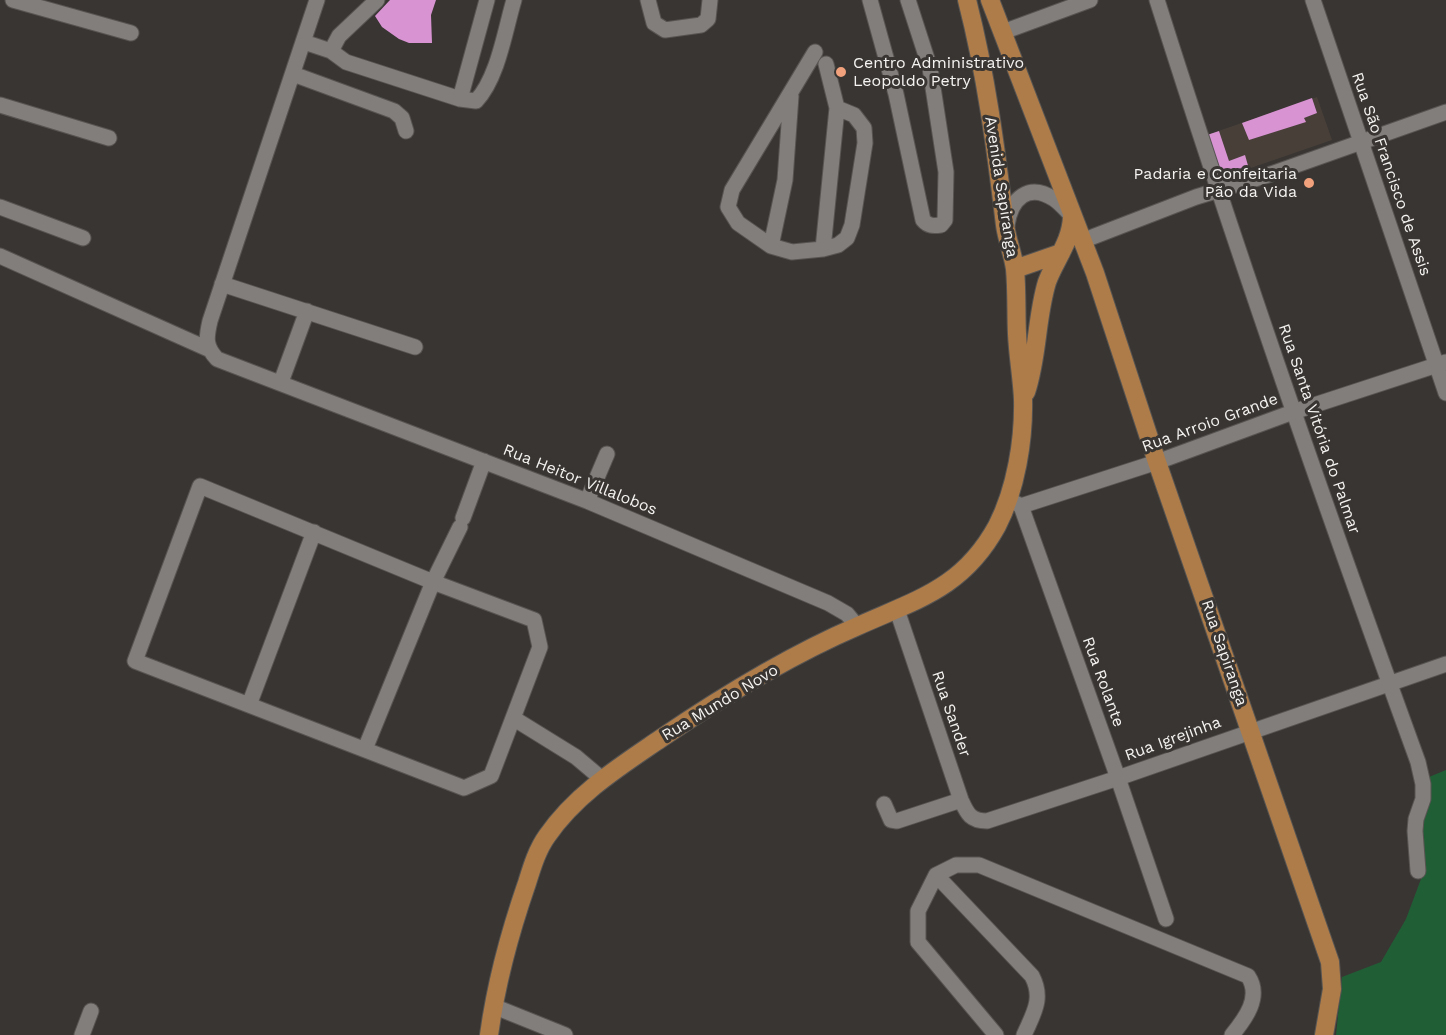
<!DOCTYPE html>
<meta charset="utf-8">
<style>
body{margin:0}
canvas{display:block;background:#383532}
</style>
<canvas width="1446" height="1035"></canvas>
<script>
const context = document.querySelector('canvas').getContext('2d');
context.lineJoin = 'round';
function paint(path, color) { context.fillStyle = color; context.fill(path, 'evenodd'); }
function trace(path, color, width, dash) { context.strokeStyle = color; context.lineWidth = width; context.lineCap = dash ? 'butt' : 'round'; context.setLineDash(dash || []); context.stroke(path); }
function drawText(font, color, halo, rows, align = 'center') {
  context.font = font + ' "Work Sans",sans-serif'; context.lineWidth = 6; context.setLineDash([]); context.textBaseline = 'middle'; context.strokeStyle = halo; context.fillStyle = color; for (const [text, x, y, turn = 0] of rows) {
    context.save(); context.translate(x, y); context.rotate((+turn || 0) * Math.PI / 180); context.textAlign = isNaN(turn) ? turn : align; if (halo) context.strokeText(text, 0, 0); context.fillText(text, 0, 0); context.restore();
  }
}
paint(new Path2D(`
 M1317,97L1332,140L1216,180L1201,137Z`), '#483f39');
paint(new Path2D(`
 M1446,770V1035H1336L1342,977L1381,962L1406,919L1424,871L1422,822L1429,777Z`), '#205f36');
paint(new Path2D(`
 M390,0H436L431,15L432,43H409L399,39L382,27L375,16Z
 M1312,98L1317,113L1304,118L1306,122L1249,140L1242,123Z
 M1219,131L1229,161L1245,155L1249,169L1216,180L1201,137Z`), '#d793d2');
const minor = new Path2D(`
 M13,0L131,33
 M317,0L210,321C206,338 205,346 217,359L587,501L828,603L847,614L857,626
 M648,0L654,23L665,30L701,25L708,19L710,0
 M870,0L896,94L923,220C928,226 933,226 941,225L945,220L946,172L930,68L908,0
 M1157,0C1238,256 1326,509 1418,762L1423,784V799L1416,819L1415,831L1418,871
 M1313,0L1446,393
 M1003,32L1090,0
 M304,42L331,51L346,62L460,99L476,101C498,78 505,30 514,0
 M331,51L339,36L377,0
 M815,52L732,190L728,207L738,223L771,246L792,252L823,249L838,245L847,238L852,225L865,143L864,128L854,115L837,108
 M293,74L394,111L402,118L406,131
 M460,99L487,0
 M0,105L109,138
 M0,207L83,238
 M1007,225C1011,199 1028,182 1054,199C1060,203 1066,210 1072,216
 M1082,241L1196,197L1271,174L1446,112
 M771,246L785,180L791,96
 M823,249L837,108L826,64
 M0,256L208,349
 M222,284L415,347
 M281,382L307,311
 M200,486L433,582L534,620L540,647L491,776L464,788L135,661Z
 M1008,499L1021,506L1118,778L1166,919
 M587,501L607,454
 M1021,506L1157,462L1293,412L1446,362
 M463,518L484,461
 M897,610L961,800C967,813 970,821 987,821L1118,778L1446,664
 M249,705L314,532
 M513,718L576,757L602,779
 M365,749L433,582L460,527
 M884,804L891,820L897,821L961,800
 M936,875L1032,976C1044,999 1033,1014 1024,1035
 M493,1006L565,1035
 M82,1035L91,1011
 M996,1035L918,942V911L936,875L956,865H979L1248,976C1262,997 1245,1019 1232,1035`);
const major = new Path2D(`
 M990,0L1095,273L1157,462L1330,962L1332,989L1324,1035
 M1015,269L1061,253
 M1026,392C1038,357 1036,318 1047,282C1055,260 1071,242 1072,217
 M489,1035C496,984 510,932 527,883C532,867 537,850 547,836C576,794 619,767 660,739C723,696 788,656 858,626C918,599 963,588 997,526C1016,489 1024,440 1023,399C1022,378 1018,356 1017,334C1016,313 1017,291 1015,269C1013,254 1007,240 1005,225C996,149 986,74 967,0`);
trace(minor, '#575452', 17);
trace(major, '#575452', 20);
trace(minor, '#827e7c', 15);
trace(major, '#ae7c49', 18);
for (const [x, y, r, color] of [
 [841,72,6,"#f1a17c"],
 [1309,183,6,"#f1a17c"]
]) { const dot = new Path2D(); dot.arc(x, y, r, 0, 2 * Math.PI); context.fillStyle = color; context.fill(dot); trace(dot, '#383532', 2); }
drawText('16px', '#f5f3f1', '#383532', [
 ["Centro Administrativo",853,63],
 ["Leopoldo Petry",853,81],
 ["Padaria e Confeitaria",1297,174,"right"],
 ["Pão da Vida",1297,192,"right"]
], 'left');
drawText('16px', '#f5f3f1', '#383532', [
 ["Rua São Francisco de Assis",1391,174,71],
 ["Avenida Sapiranga",1001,187,81],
 ["Rua Arroio Grande",1210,423,-20],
 ["Rua Santa Vitória do Palmar",1319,429,71],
 ["Rua Heitor Villalobos",580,480,22],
 ["Rua Sapiranga",1224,653,71],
 ["Rua Rolante",1103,682,70],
 ["Rua Mundo Novo",720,703,-31],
 ["Rua Sander",951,714,71],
 ["Rua Igrejinha",1173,739,-20]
]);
</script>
